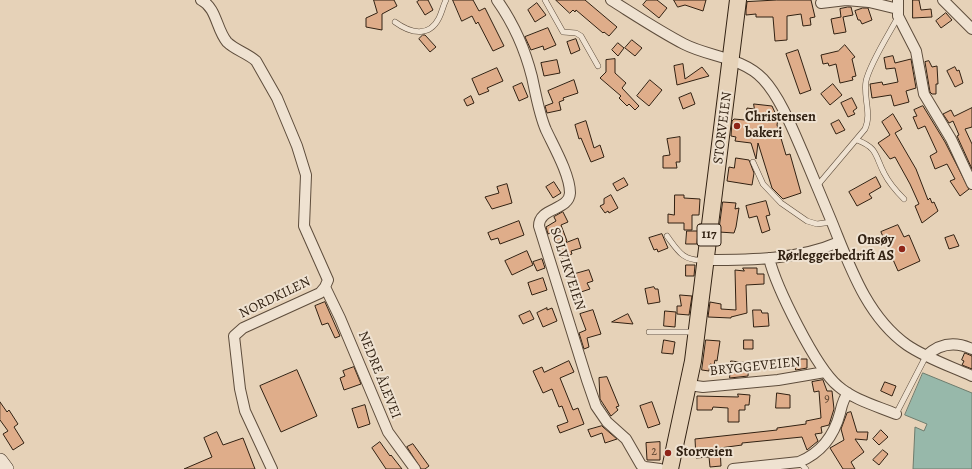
<!DOCTYPE html>
<meta charset="utf-8">
<style>
body{margin:0}
canvas{display:block;background:#e6d2b8}
</style>
<canvas width="972" height="469"></canvas>
<script>
const context = document.querySelector('canvas').getContext('2d');
context.lineJoin = 'round';
function paint(path, color) { context.fillStyle = color; context.fill(path, 'evenodd'); }
function trace(path, color, width, dash) { context.strokeStyle = color; context.lineWidth = width; context.lineCap = dash ? 'butt' : 'round'; context.setLineDash(dash || []); context.stroke(path); }
function drawText(font, color, halo, rows, align = 'center') {
  context.font = font + ' Alegreya,serif'; context.lineWidth = 4; context.setLineDash([]); context.textBaseline = 'middle'; context.strokeStyle = halo; context.fillStyle = color; for (const [text, x, y, turn = 0] of rows) {
    context.save(); context.translate(x, y); context.rotate((+turn || 0) * Math.PI / 180); context.textAlign = isNaN(turn) ? turn : align; if (halo) context.strokeText(text, 0, 0); context.fillText(text, 0, 0); context.restore();
  }
}
const water = new Path2D(`
 M923,373L972,393V469H913L915,427L924,431L927,424L905,415Z`);
paint(water, '#97b8aa');
trace(water, '#6e7c6d', 1);
const building = new Path2D(`
 M374,0H394L397,6L382,14V30L366,27V18L377,13Z
 M420,0H428L433,10L425,15L417,2Z
 M453,0H473L479,11L485,8L504,46L493,51L478,22L476,24L472,16L462,21Z
 M556,0H585L617,27L609,36L604,32L603,33L576,10L575,12L573,10L570,13Z
 M647,0H657L667,8L659,18L643,5Z
 M674,0H706L703,11L685,5L678,7Z
 M777,0H811L815,17L810,18L811,25L803,26L801,14L787,16V40L775,41L773,17H756V14L746,15V10L747,2Z
 M913,0H919L921,10L931,9L932,17L913,18Z
 M537,3L546,15L535,22L528,10Z
 M848,7H851L853,15L843,17L846,32L834,34L831,19L841,17L840,9Z
 M863,8H868L872,20L862,24L860,20H858L855,11Z
 M946,13L952,20L941,28L936,21Z
 M548,28L556,45L544,50L543,46L531,50L525,37Z
 M423,35H425L436,47L430,52L419,39Z
 M576,39L580,50L571,54L567,42Z
 M632,40L642,48L635,56L625,48Z
 M618,43L624,48L618,56L612,50Z
 M845,45L855,57L852,59L856,76L852,77L853,80L840,83L836,64L829,66L828,63L823,64L821,55L838,51Z
 M798,50L811,90L800,94L786,54Z
 M893,56L895,63L911,59L916,88L906,91L909,102L894,106L891,95L872,98L870,84L882,82L883,85L898,82L895,68L886,69L884,58Z
 M615,59V73L626,83L622,88L639,106L635,110L629,104L627,106L619,98L621,96L600,78L606,72V60Z
 M557,60L560,73L544,76L541,63Z
 M929,61L932,67L937,66L938,84H936V94H932L930,92L925,62Z
 M683,64L685,79L702,67L709,76L677,85L674,66Z
 M955,67L957,71L959,70L963,83L955,87L947,71Z
 M497,68L503,81L487,88L489,91L479,95L472,79Z
 M574,80L578,93L563,98L564,100L559,102L561,110L547,113L545,106L553,103L548,91Z
 M650,80L662,90L649,106L637,96Z
 M522,83L528,97L519,101L513,87Z
 M833,84L842,95L830,105L821,94Z
 M691,93L695,104L683,109L679,98Z
 M471,96L474,103L467,106L464,100Z
 M852,98L857,108L853,111L855,114L848,117L841,103Z
 M754,104L772,106L778,119L777,125L786,155L790,154L801,193L783,199L772,188L758,143L756,159L751,143L735,141L736,137L731,136L732,121L734,119L745,120L747,108L754,109Z
 M923,106L945,142L969,189L960,196L950,181L955,179L947,164L935,169L930,156L937,152L925,126L918,129L913,117L917,116L914,110Z
 M972,108V127L965,129L972,144V169L957,136L959,135L953,121L949,123L943,114L951,110L954,116Z
 M893,114L902,129L895,133L916,169L928,200L930,198L932,203L934,202L938,211L922,223L915,206L919,204L910,184L895,157L890,159L878,143L890,135L882,122Z
 M839,120L845,130L836,134L831,124Z
 M586,121L594,148L600,145L604,157L591,162L581,138L579,139L575,125Z
 M680,137V162H676L677,168H663V156L670,155L667,139Z
 M736,158L749,160L754,173L752,185L727,181L729,167L734,168Z
 M876,177L881,187L869,194L872,198L857,206L849,192Z
 M624,178L628,185L617,191L613,184Z
 M554,182L561,193L553,198L546,187Z
 M507,184L512,203L492,209L485,197L499,193L497,187Z
 M611,195L618,208L609,213L608,211L605,213L600,206L604,204V199Z
 M675,195H684V198L700,199L699,215H692V230H684V223H668V214L674,215Z
 M766,201L770,215L766,216L770,230L762,233L757,216L749,218L746,206Z
 M723,202L736,203L735,209L739,208L736,227L734,233L719,232Z
 M563,212L568,222L561,225L567,241L565,243L578,238L581,248L571,251L572,254L562,258L552,232L548,234L546,227L556,221L554,217Z
 M519,221L524,235L500,244L498,238L491,240L488,233Z
 M898,225L904,237L909,235L920,261L898,271L881,232Z
 M687,231H698L697,244H686Z
 M662,234L668,248L658,252L657,249L654,250L649,238Z
 M954,235L959,246L949,249L945,238Z
 M527,251L533,265L512,275L505,261Z
 M542,259L545,268L537,271L533,262Z
 M686,265H695L694,276H686Z
 M743,268H757V274H764V284L746,285L747,313L731,317V318L708,317L710,302L721,304V309L736,310L735,270L744,271Z
 M589,270L593,281L587,283L590,289L581,292L575,274Z
 M543,278L547,290L532,295L528,283Z
 M654,287L655,289H658L660,302L648,304L645,289Z
 M680,295L692,296L689,315L677,314V306H681Z
 M325,302L340,336L335,338L328,323L322,325L315,306Z
 M547,308V310L552,308L557,321L543,327L537,313Z
 M593,310L601,334L587,338L589,347L584,349L579,333L586,330L580,314Z
 M753,310H761L762,313H768L769,326L754,327Z
 M530,311L534,319L523,324L519,316Z
 M665,311L676,312L675,327L664,326Z
 M628,314L633,324L612,322Z
 M664,340L675,342L673,354L662,353Z
 M706,340L720,341L717,361L715,360L714,365L710,364L709,371L702,370Z
 M744,340H753V349H744Z
 M965,353L972,356V369L962,365L964,361L962,360Z
 M795,359H807V368L796,370Z
 M569,361L574,372L560,378L573,410L578,408L584,424L560,433L557,426L568,422L562,406L559,407L552,389L543,393L533,371L542,367L544,372Z
 M731,361L749,363L748,376L730,378Z
 M354,367L361,384L344,390L340,378L345,376L343,371Z
 M297,370L317,416L281,432L260,386Z
 M607,377L619,406L616,407L618,410L611,416L600,399L599,378Z
 M823,380L827,391H832L834,409L829,425L821,427L822,433L815,434L818,441L807,450L802,437L742,443V445L720,448L721,466L710,467L709,457L696,458L695,439L777,430V428L806,424V421L821,418L819,391L814,392L812,382Z
 M885,382L896,386L892,396L881,391Z
 M777,393L790,395V408H776Z
 M738,394L750,395L749,405H745V410H739V422H728V408L713,407L712,410H697V396L738,397Z
 M0,402L7,412L9,410L18,424L14,427L24,443L13,450L3,434L8,431L0,420Z
 M652,402L660,424L648,428L640,406Z
 M365,405L370,424L358,428L352,409Z
 M851,412L857,432H868L867,440L855,439L864,452L851,462L855,469H843L830,448L844,440L841,429L847,413Z
 M602,426L603,427L617,439L605,443L602,433L591,437L588,430Z
 M881,430L888,437L879,445L873,439Z
 M217,432L223,445L243,438L255,469H184L212,457L204,438Z
 M380,442L390,456L391,455L402,469H386L372,448Z
 M660,442V460H647L646,443Z
 M413,444L429,466L425,469H421L407,447Z
 M883,450L888,454L879,465L873,460Z`);
paint(building, '#dfad8a');
trace(building, '#312112', 1);
const lane = new Path2D(`
 M545,0L563,32L576,33L581,36L598,66
 M395,22C410,33 429,38 439,18C442,12 443,6 446,0
 M857,140C878,148 875,156 884,173C889,183 896,191 904,199
 M753,162L763,184L781,203L807,221L817,224L832,222
 M817,186L865,129C872,114 863,97 866,81C870,63 889,34 898,17
 M667,236C678,251 683,261 703,260
 M649,332H694
 M896,414L926,356
 M799,462L806,469`);
const street = new Path2D(`
 M201,0C217,8 216,29 227,42C235,50 247,53 256,61L277,98L297,146L306,175L304,226L328,280L325,287L320,293L243,328L234,336L240,389L245,411L272,469
 M497,0C514,24 525,49 532,77C536,95 539,114 546,130C554,147 570,175 570,193C569,211 539,207 539,226L587,380L596,406L607,422L626,439L641,465L645,467L660,469
 M611,0C635,15 659,31 684,44C709,57 742,57 763,79C780,97 793,130 803,153C812,175 822,198 831,220C849,264 866,316 907,345C926,358 950,366 972,376
 M898,0V16L916,51L924,94L951,139L972,184
 M943,0L972,29
 M821,3L846,0L869,2L898,9
 M769,258C776,287 816,368 838,386C854,400 877,406 896,414
 M706,260C750,260 798,260 839,242
 M325,287L340,318L388,432L415,469
 M926,356C940,343 955,341 972,349
 M689,385L703,387L778,380L825,372
 M733,469L799,462C821,453 834,436 840,413C842,405 843,399 848,393`);
const secondary = new Path2D(`
 M0,461L6,469`);
const primary = new Path2D(`
 M670,469L693,361L738,0`);
trace(lane, '#5e4d3c', 6);
trace(street, '#5e4d3c', 12);
trace(secondary, '#312112', 16);
trace(primary, '#312112', 18);
trace(lane, '#efe2d1', 5);
trace(street, '#efe2d1', 10);
trace(secondary, '#efe2d1', 15);
trace(primary, '#e6d2b8', 16);
for (const [x, y, r, color] of [
 [737,126,4,"#8f2418"],
 [902,249,4,"#8f2418"],
 [668,453,4,"#8f2418"]
]) { const dot = new Path2D(); dot.arc(x, y, r, 0, 2 * Math.PI); context.fillStyle = color; context.fill(dot); trace(dot, '#efe2d1', 1.5); }
drawText('12px', '#5c4430', null, [
 ["9",827,399],
 ["2",654,452]
]);
for (const [x, y, w] of [
 [709,235,24]
]) { const box = new Path2D(); box.roundRect(x - w / 2, y - 11, w, 22, 3); context.fillStyle = '#efe2d1'; context.fill(box); trace(box, '#312112', 1); }
drawText('bold 13px', '#312112', null, [
 ["117",709,235]
]);
drawText('bold 14px', '#312112', '#efe2d1', [
 ["Christensen",745,118],
 ["bakeri",745,134],
 ["Onsøy",894,241,"right"],
 ["Rørleggerbedrift AS",894,257,"right"],
 ["Storveien",676,453]
], 'left');
drawText('14px', '#312112', '#efe2d1', [
 ["STORVEIEN",723,128,-83],
 ["SOLVIKVEIEN",567,269,72],
 ["NORDKILEN",275,298,-26],
 ["BRYGGEVEIEN",755,367,-6],
 ["NEDRE ÅLEVEI",379,375,68]
]);
</script>
